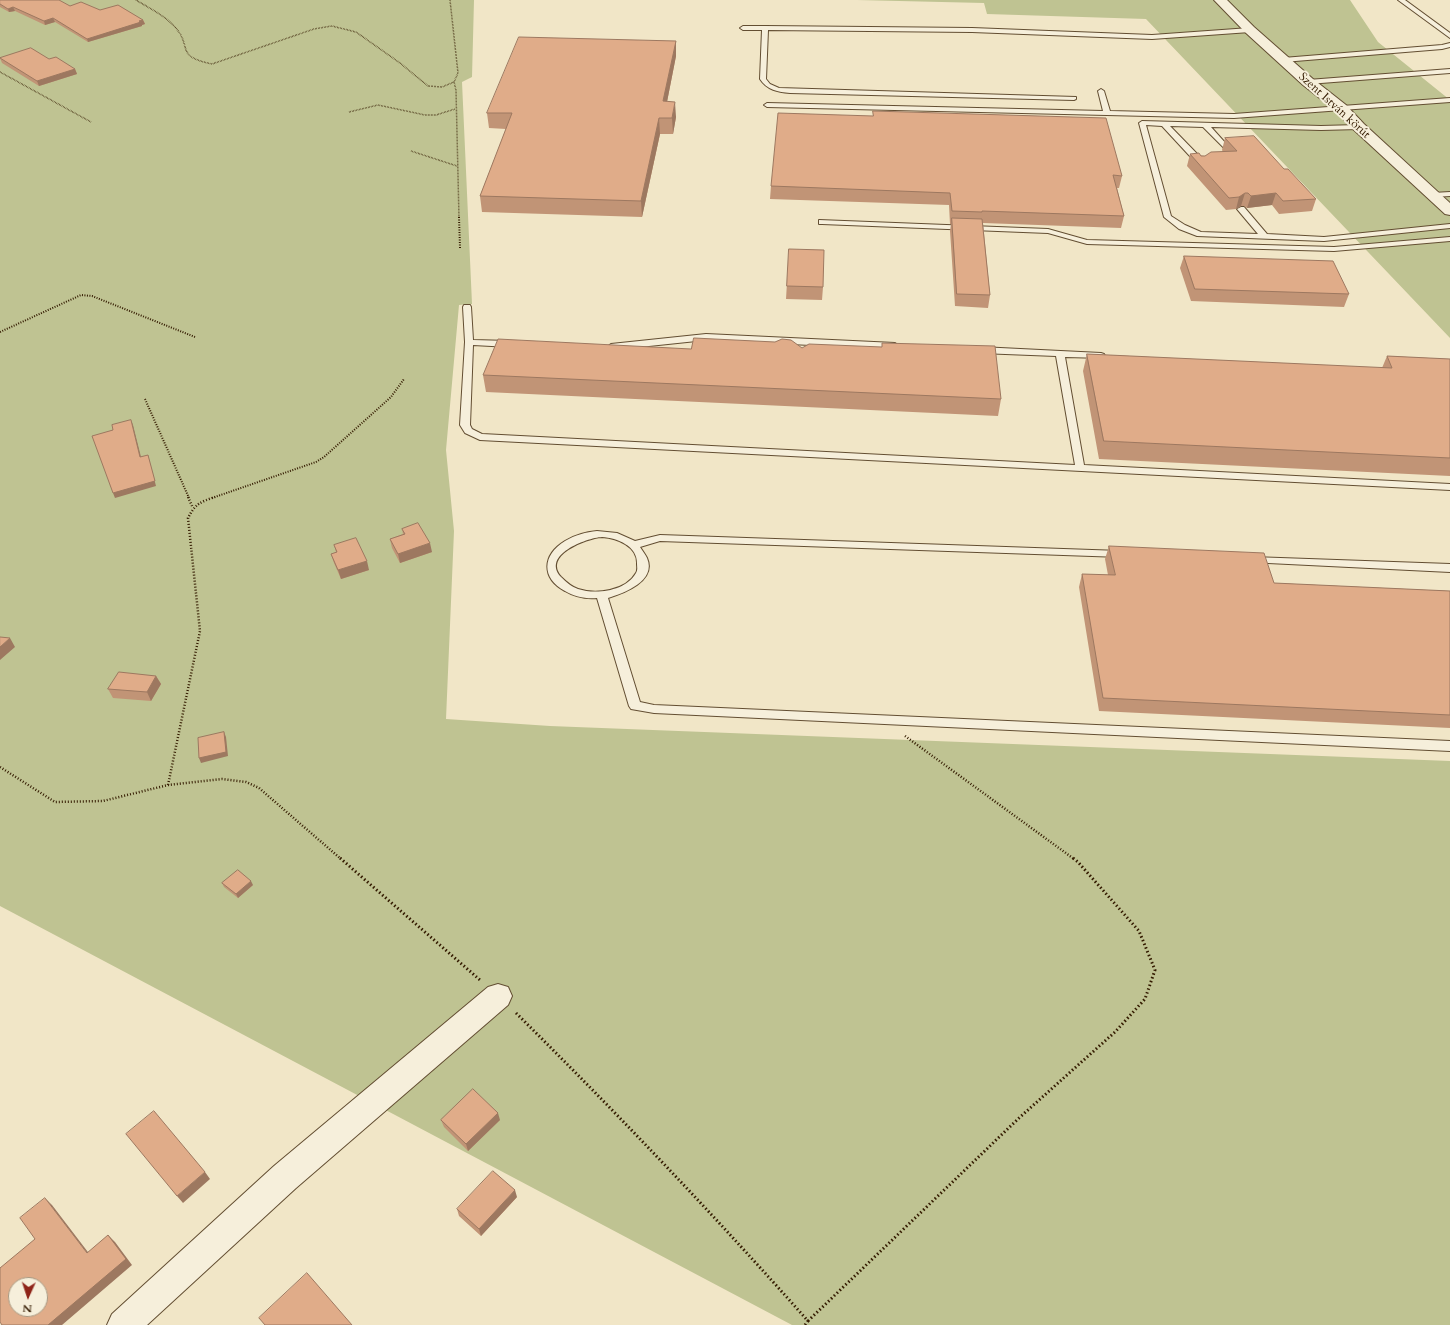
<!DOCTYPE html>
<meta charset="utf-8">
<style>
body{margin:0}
#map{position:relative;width:1450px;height:1325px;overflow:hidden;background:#f1e6c7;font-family:Cardo,serif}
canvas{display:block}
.north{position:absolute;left:8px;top:1277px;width:40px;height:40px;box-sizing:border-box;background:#f6efdb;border:1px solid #a89a83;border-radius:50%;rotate:183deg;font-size:11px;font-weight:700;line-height:16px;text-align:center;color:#341b00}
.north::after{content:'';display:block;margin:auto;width:14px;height:18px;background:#8f2418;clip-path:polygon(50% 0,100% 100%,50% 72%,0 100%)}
</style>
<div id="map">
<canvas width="1450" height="1325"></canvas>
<div class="north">N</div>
</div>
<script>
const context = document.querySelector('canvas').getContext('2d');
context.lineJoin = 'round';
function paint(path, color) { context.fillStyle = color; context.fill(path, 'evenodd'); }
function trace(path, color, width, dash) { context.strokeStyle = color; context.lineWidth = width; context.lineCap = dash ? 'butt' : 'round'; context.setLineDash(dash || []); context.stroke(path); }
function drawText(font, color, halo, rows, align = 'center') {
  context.font = font + ' Cardo,serif'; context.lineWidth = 4; context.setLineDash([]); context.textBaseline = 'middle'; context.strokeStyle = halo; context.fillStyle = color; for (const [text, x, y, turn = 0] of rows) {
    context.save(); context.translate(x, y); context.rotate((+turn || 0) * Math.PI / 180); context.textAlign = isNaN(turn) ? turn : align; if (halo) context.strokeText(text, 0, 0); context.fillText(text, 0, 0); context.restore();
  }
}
paint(new Path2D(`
 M0,0H474L472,77L462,82L472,304L459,305L446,450L454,531L446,719L550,726L1450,761V1325H792L0,906Z
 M857,0H1350L1378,42L1450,100V338L1146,19L987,14L984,3Z`), '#bfc392');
const service = new Path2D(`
 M1398,0H1405L1450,33V38Z
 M765,26L972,28L1152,35L1250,28L1253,30L1250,32L1152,39L972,32L768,30L766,79L770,84L779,88L1076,97V99L1074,100L790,93C778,92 767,90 760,79L762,30H743L740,28L743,26Z
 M1450,43V47L1442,49L1283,62L1280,60L1283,58L1442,45Z
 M1450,69V73L1308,84L1305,82L1308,80Z
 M1101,89L1104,91L1110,111L1234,114L1450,98V102L1234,118L767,107L764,105L767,103L1103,111L1098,91Z
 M1142,121L1321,126L1359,125L1362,127L1359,129L1321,130L1211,127L1229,147L1226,149L1224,148L1203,127L1170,126L1205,162L1206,164L1202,166H1199L1162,126L1146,125L1171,216L1185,225L1201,232L1258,234L1237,209L1241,207H1244L1267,234L1324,237L1450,224V228L1324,241L1197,236L1179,229L1164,217L1139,123Z
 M1450,192V196L1433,197L1429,195L1433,193Z
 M819,220L1048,229L1087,240L1334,247L1450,237V241L1334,251L1087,244L1048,233L822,224H819Z
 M464,305H470L471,307L473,340L510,341L514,344L510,347L473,345L470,425L472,429L482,434L1075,465L1056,356L980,353L976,350L980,347L1101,353L1104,354L1105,356L1104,358L1065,357L1084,465L1450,484V490L480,440L465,433L460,425L465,342L463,307Z
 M706,334L895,343L899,346L895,349L706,340L611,350L607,347L611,344Z
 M597,531L617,533L635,541L660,535L1121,551L1126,554L1121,557L660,541L640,547C642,550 645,554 647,558C657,581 624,593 608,598L640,702L654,705L1450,741V751L654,713L631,709L629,706L597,598C586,599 575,597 565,591C541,578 542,555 565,541C575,535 586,532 597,531ZM602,537C617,538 638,546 637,564C637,567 638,570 636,573C626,591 596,595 578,589C572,587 566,582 561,577C541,555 586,538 602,537Z
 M1252,557L1450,564V572L1248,562L1247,560Z`);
const minor = new Path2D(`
 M498,984L508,987L512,996L508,1005L296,1188L147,1325H107L112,1314L274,1166L488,987Z`);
const tertiary = new Path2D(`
 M1214,0H1227L1254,27L1313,79L1346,105L1364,124L1450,203V215L1445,214L1354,130L1336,111L1303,85L1246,33Z`);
trace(service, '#634e32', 2);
trace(minor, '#634e32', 2);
trace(tertiary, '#634e32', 2);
trace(new Path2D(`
 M136,0C149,8 164,15 175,27C193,47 174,56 212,64L314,29L332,26L356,32L400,63L428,86L442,87L454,82L458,73L450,0
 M0,72L91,122
 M454,82L456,90L459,218
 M349,112L378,105L425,115H436L455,109
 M411,151L457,166`), '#341b00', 1.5, [0.5, 1]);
trace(new Path2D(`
 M459,217L460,248
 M0,332L81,295L92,296L195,337
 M145,399L189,498
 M212,498L316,462L324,457L391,397L404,379`), '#341b00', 2, [1, 1.5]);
trace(new Path2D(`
 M188,497L193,508
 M905,736L1074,859
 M0,767L55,802L103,801L168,785L222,779L246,782L259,788L341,859
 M168,785L200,631L188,518C195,504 200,502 215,497`), '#341b00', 2.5, [1, 2]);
trace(new Path2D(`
 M340,858L480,980
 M516,1013C617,1113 714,1215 808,1321L805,1325
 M808,1321L1019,1118L1115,1032L1145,999L1155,970L1139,931L1078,862L1073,858`), '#341b00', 3, [1.5, 2.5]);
paint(service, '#f6efdb');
paint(minor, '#f6efdb');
paint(tertiary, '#f6efdb');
paint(new Path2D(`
 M0,0L70,6L100,10L143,20L145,24L142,25V26L88,42L55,22L45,25L15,11L9,12L0,7Z
 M676,41V56L667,102L676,117L673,134H660L642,217L482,212L480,196L506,129L489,128L487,113Z
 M0,58L75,69L77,74L39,86L2,63Z
 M873,111L1122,176L1119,188H1117L1124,216L1121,228L983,223L990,295L988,308L955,306L950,231L951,224H950L949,205L770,199L771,186L873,116Z
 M1225,138L1284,169L1316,199L1312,211L1279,214L1272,205L1247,208L1244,206H1241L1236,209L1226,210L1187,166L1190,154L1205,156L1223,152L1222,150Z
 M789,249L823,287L822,300L786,299Z
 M1184,256L1349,294L1344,307L1191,301L1180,268Z
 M802,348L1001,399L998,416L486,392L483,375Z
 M1087,354L1382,368L1387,356L1450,359V476L1099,459L1083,371Z
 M402,529L432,552L400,563L392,548L390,539L403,534Z
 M334,545L369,570L341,579L334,563L331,554L336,552Z
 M1109,546L1274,583L1450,591V728L1099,711L1079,587L1082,574L1108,575L1105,559Z
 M156,676L161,684L151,701L113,698L108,689Z
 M222,883L253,885L238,898L224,887Z
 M441,1120H500L468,1151L444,1127Z
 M517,1197L481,1236L459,1216L457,1209Z`), '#c19476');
paint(new Path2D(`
 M13,7L15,11L9,12L8,9Z
 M53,18L55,22L45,25L44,21Z
 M143,20L145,24L142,25V26L88,42L87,39Z
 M676,41V56L664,117L663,101Z
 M75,69L77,74L39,86L37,81Z
 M675,102L676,117L673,134L672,118Z
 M659,118L660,134L642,217L641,201Z
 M1245,193L1241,206L1236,209L1239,197Z
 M1276,193L1272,205L1247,208L1251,196Z
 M131,420L133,425L142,461L140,457Z
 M148,455L149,459L156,486L115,498L113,493Z
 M430,543L432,552L400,563L398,554Z
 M367,561L369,570L341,579L338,570Z
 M10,638L15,647L0,660V647Z
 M156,676L161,684L151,701L147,692Z
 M224,732L226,737L228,756L201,763L199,758Z
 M251,881L253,885L238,898L236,894Z
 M498,1113L500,1120L468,1151L466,1144Z
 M205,1172L210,1179L183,1203L177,1196Z
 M515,1190L517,1197L481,1236L479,1229Z
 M45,1198L52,1205L94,1260L87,1253Z
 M108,1235L115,1242L132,1265L62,1325H48Z`), '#9d7860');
const building = new Path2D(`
 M0,0H59L70,6L81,2L100,10L118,5L143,20L139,21L141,22L87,39L53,18L44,21L13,7L8,9L0,4Z
 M519,37L676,41L663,101L675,102L672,118H659L641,201L480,196L512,113H487Z
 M31,48L49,59L56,57L75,69L37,81L0,58Z
 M873,111L1106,118L1122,176L1113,175L1124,216L982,211V212L952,211L950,193L771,186L778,113L873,116Z
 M1254,136L1284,169H1288L1316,199L1283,201L1276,193L1251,196L1248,193H1245L1239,197L1229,198L1190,154L1199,153L1201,156H1205L1211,152L1237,151L1225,138Z
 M952,218L982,219L990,295L957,294Z
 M789,249L824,250L823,287L787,286Z
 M1184,256L1333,261L1349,294L1195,289Z
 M694,338L775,342L782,339L791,340L802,348L809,344L882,347V343L995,346L1001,399L483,375L498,339L691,349Z
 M1087,354L1392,368L1387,356L1450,359V458L1104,441Z
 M131,420L140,457L148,455L155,481L113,493L92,436L113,430L112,425Z
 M418,523L430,543L398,554L390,539L405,534L402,529Z
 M356,538L367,561L338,570L331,554L337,552L334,545Z
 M1109,546L1264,553L1274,583L1450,591V715L1103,698L1082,574L1115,575Z
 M0,637L10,638L0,647Z
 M119,672L156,676L147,692L108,689Z
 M224,732L226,752L199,758L198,738Z
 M238,870L251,881L236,894L222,883Z
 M473,1089L498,1113L466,1144L441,1120Z
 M154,1111L205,1172L177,1196L126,1134Z
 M493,1171L515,1190L479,1229L457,1209Z
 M45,1198L87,1253L108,1235L126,1259L48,1325H2L0,1322V1268L35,1239L20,1218ZM16,1285H40V1309H16Z
 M307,1273L352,1325H265L259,1318Z`);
paint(building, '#e0ac89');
trace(building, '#9d7860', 1);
drawText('12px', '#341b00', '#f6efdb', [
 ["Szent István körút",1334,106,42]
]);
</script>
